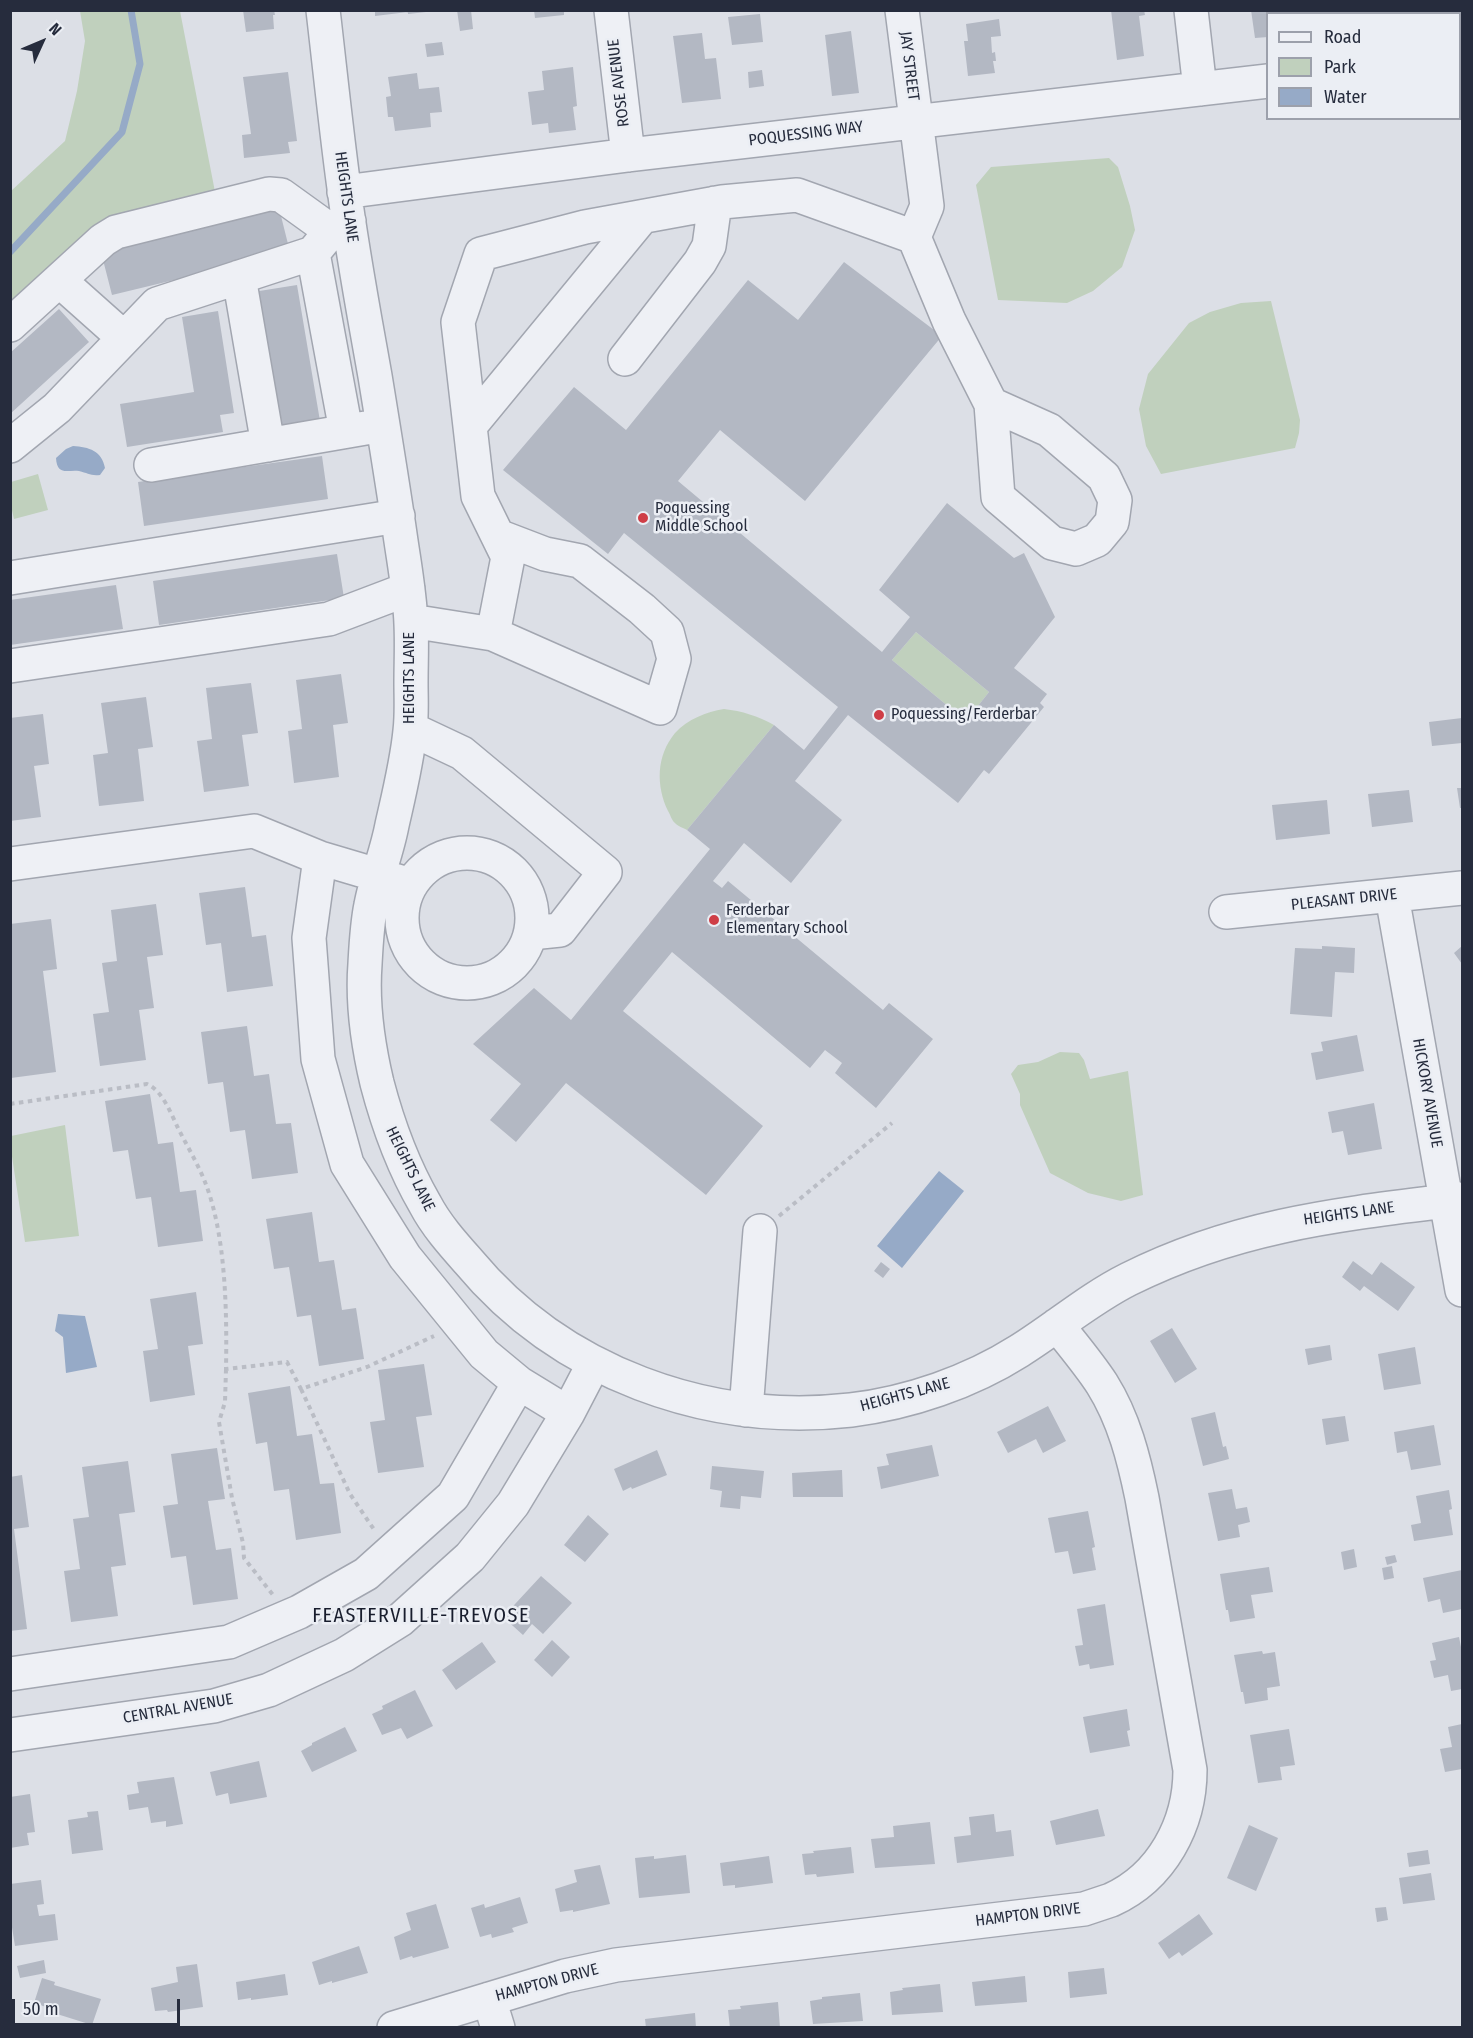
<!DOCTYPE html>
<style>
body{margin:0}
#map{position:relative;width:1473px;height:2038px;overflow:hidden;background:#dcdfe6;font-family:"Fira Sans Condensed",sans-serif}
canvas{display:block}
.frame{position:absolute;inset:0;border:12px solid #262c3d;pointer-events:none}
.legend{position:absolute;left:1266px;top:12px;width:195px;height:108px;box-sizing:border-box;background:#ebeef4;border:2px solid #9ca0ab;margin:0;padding:8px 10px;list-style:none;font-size:18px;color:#262c3d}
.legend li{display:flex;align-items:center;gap:12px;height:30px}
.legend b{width:30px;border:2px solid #9ca0ab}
.north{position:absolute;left:12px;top:12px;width:60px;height:60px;-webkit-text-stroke:4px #ebeef4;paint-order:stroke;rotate:46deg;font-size:16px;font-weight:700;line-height:24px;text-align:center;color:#262c3d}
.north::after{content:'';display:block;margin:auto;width:21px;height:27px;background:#262c3d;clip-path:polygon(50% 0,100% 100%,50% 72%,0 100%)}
.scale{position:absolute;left:12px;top:1999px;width:168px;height:27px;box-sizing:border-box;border:3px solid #262c3d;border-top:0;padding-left:8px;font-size:18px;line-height:21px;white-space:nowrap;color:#262c3d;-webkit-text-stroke:4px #ebeef4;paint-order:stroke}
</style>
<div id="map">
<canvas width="1473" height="2038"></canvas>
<div class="frame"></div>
<ul class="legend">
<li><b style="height:8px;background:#eef0f5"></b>Road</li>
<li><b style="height:16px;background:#c0d0bd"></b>Park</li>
<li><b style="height:16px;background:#96aac7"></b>Water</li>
</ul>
<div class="north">N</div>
<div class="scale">50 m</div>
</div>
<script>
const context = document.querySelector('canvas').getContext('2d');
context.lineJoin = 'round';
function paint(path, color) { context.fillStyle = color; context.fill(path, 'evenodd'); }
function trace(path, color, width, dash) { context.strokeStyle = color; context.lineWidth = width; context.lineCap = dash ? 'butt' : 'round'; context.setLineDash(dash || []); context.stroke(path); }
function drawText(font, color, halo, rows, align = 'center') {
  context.font = font + ' "Fira Sans Condensed",sans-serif'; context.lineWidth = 5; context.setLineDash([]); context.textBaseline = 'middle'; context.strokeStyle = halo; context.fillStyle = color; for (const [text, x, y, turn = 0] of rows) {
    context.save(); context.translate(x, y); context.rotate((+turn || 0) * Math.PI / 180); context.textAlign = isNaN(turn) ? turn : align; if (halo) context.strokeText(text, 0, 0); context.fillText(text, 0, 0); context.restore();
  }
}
paint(new Path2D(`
 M80,11H180L216,197L11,311V191L65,141L77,91L85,41Z
 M1109,158L1118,167L1130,206L1135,230L1122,267L1093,291L1067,303L998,300L976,185L991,167Z
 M1271,301L1300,420L1299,433L1295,448L1161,474L1146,446L1139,409L1148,374L1189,323L1210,312L1241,303Z
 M38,474L48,510L14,519L11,506V482Z
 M916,632L989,692L966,721L892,660Z
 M724,709C742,711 758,716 774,725L687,830C684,828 677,826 675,823C672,821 670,814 668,811C656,786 656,756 675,733C688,719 706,712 724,709Z
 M1060,1052L1079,1053L1084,1060L1090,1079L1128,1071L1143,1195L1121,1201L1088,1193L1050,1173L1020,1105V1094L1011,1074L1018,1065L1038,1062Z
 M65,1125L79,1236L25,1242L11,1150V1136Z`), '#c0d0bd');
paint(new Path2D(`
 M73,446C89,447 102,451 105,468L100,475C90,476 88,473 79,471C69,469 57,477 56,458L66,449Z
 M939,1171L964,1191L902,1268L877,1246Z
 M58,1314L85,1316L97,1367L66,1373L63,1337L55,1331Z`), '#96aac7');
trace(new Path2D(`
 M10,252L122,132L140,64L131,10`), '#96aac7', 7);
paint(new Path2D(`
 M243,10H274L275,15H273L274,29L246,32Z
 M375,10H408V12L375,16Z
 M408,10H426V12L408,14Z
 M457,10H471L473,29L460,31Z
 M534,10H564V15L535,18Z
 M1111,10H1144L1145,15L1139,16L1144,56L1117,60Z
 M1251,10H1287V14H1268V37L1255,38Z
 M1394,10H1417V12L1394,14Z
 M760,14L763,42L732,45L728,17Z
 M999,19L1001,36L991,37L992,53L995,52L996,61H993L995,73L968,76L964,41H968L966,24Z
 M851,31L859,93L832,96L825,35Z
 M702,33L705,59L716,58L721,99L682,103L673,36Z
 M442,42L444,55L427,57L425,44Z
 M573,67L577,106L573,107L576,130L549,133L548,123L532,125L528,92L544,90L542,71Z
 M762,70L764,86L749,88L748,72Z
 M288,72L297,141L288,142L290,153L244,158L242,135L251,134L243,77Z
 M417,73L419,89L439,87L442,112L430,113L431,127L395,131L393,117H388L386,97L391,96L388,77Z
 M279,208L290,252L112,295L101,252Z
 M844,262L942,336L805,501L720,430L678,481L882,652L910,617L879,590L947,503L1014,558L1024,553L1055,617L1014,668L1047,694L1040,703L1044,707L989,774L984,770L958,803L848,715L795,781L842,820L791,883L744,843L713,881L722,888L728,881L883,1010L889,1003L933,1039L876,1108L835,1073L842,1063L825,1050L810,1068L672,952L623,1011L763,1126L706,1195L566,1083L516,1142L490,1120L521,1084L473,1044L534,988L571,1020L710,849L687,830L774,725L804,750L838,707L624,533L608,554L503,470L574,387L626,430L748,280L798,320ZM916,632L989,692L966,721L892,660Z
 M297,285L320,421L276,428L253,292Z
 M59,309L89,342L10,414V353Z
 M218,311L234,413L220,415L223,432L127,447L120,404L194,392L182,317Z
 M322,456L328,499L144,526L138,482Z
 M337,554L344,598L159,625L153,581Z
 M116,585L123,629L10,645V600Z
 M341,674L348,723L333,725L339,777L294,783L288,731L302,729L296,680Z
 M251,683L258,733L242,735L249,786L204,792L197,741L212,739L206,688Z
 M146,697L153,747L138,749L144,801L99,806L93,755L108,753L101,703Z
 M43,714L49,764L34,766L41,817L10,821V718Z
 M1462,718V743L1432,746L1429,722Z
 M1457,788H1462V808H1460Z
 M1409,790L1413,822L1372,827L1368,794Z
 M1327,800L1330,834L1276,840L1272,805Z
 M245,887L252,937L266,935L273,986L227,992L221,943L206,945L199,893Z
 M156,904L163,955L147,957L154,1008L139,1010L146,1060L100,1066L93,1014L109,1012L102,963L117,961L111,910Z
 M51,919L57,969L43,971L56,1072L11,1078L10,975H12L10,924Z
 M1322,946L1355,948L1354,973L1335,972L1332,1017L1290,1014L1295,948L1322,949Z
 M1462,946V964L1454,953Z
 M247,1026L254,1076L269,1074L276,1124L291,1123L298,1173L252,1179L245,1130L230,1132L223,1082L208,1084L201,1032Z
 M1357,1035L1364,1071L1316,1080L1311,1053L1323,1051L1321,1042Z
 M150,1094L158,1144L173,1142L180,1192L196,1190L203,1241L158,1247L151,1197L136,1199L128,1150L113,1152L105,1101Z
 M1374,1103L1382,1149L1348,1155L1343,1131L1332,1133L1328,1112Z
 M312,1212L319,1262L334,1260L342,1310L356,1308L364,1359L319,1366L311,1315L297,1317L289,1267L274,1269L266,1219Z
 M1353,1261L1372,1275L1381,1262L1415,1287L1398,1311L1364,1286L1360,1291L1342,1277Z
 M881,1262L890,1269L883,1278L874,1271Z
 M196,1292L203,1344L188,1346L195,1395L150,1402L143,1351L158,1349L150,1299Z
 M1172,1328L1197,1369L1175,1383L1150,1341Z
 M1330,1345L1332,1360L1308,1365L1305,1349Z
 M1415,1347L1421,1384L1384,1390L1378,1354Z
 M424,1364L432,1415L416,1417L424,1467L378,1473L370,1422L385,1420L378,1370Z
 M290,1386L297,1436L312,1434L320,1484L334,1483L341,1533L296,1540L289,1489L274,1491L267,1442L256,1444L248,1393Z
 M1048,1406L1066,1441L1043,1453L1036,1439L1008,1453L997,1432Z
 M1215,1412L1223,1447L1226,1446L1229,1459L1203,1466L1191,1418Z
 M1345,1416L1349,1441L1326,1445L1322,1419Z
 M1434,1425L1441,1465L1411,1470L1407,1451L1397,1453L1394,1432Z
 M932,1445L939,1476L881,1489L877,1467L889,1465L886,1454Z
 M217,1448L225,1499L208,1501L216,1550L231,1548L238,1599L193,1605L186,1556L171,1558L163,1506L178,1504L171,1454Z
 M657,1450L667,1475L632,1489L631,1487L623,1491L614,1469Z
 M128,1461L135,1512L119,1514L126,1565L111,1567L118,1616L71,1622L64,1571L80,1569L73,1519L89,1517L82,1467Z
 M712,1466L764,1471L761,1498L741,1496L740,1509L720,1507L722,1491L710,1489Z
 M842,1470L843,1497H793L792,1473Z
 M22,1475L29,1527L14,1529L27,1629L10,1631V1477Z
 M1232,1489L1236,1509L1247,1507L1250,1522L1238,1525L1240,1537L1218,1541L1208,1493Z
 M1449,1490L1452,1509L1449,1510L1453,1535L1414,1541L1411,1525L1421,1523L1416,1496Z
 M1088,1511L1095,1547L1092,1548L1096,1570L1073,1574L1068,1551L1055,1553L1048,1518Z
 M588,1515L609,1534L585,1562L564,1545Z
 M1354,1549L1357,1567L1344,1570L1341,1552Z
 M1395,1555L1397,1562L1387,1565L1385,1557Z
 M1392,1566L1394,1578L1384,1580L1382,1568Z
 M1269,1567L1273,1592L1251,1595L1255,1618L1230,1622L1228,1610H1226L1220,1574Z
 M1462,1570V1609L1443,1613L1440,1599L1428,1602L1423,1578Z
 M541,1576L572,1603L543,1634L532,1624L523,1635L503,1617Z
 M1105,1604L1114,1665L1090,1669L1089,1664L1079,1666L1075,1646L1083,1645L1077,1609Z
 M1459,1637L1461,1647H1462V1689L1451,1691L1448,1675L1434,1678L1430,1661L1436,1660L1432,1643Z
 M552,1640L570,1657L552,1677L534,1660Z
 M482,1642L496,1662L456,1690L442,1670Z
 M1262,1651L1263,1654L1275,1652L1280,1686L1267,1688L1268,1700L1245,1704L1243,1692H1241L1234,1655Z
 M415,1690L433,1726L407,1739L401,1728L382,1735L372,1714L383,1709L382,1706Z
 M1127,1709L1130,1730L1127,1731L1130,1746L1090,1753L1083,1717Z
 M1462,1724V1769L1445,1772L1440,1749L1452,1747L1448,1727Z
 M345,1727L357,1751L312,1772L301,1751L312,1745V1743Z
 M1289,1729L1295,1765L1280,1767L1282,1780L1258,1783L1250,1735Z
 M259,1761L267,1797L230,1804L228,1793L216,1796L210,1772Z
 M174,1777L183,1824L166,1827V1821L151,1823L148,1807L129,1810L127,1795L139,1793L137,1782Z
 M30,1794L35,1832L27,1833L29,1845L10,1848V1797Z
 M1098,1809L1105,1836L1056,1845L1050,1821Z
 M98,1811L103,1850L72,1854L68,1820L88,1817L87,1812Z
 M994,1814L996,1832L1011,1830L1014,1856L957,1863L954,1837L971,1835L969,1817Z
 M930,1822L935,1864L875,1868L871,1839L894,1837L893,1826Z
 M1249,1825L1278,1838L1256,1891L1227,1878Z
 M851,1847L854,1873L817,1877L816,1874L805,1875L802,1854L814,1853L813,1851Z
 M1428,1850L1430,1864L1409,1867L1407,1853Z
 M686,1855L690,1893L639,1898L635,1858L654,1856V1859Z
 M769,1856L773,1883L735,1888V1885L723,1886L720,1863Z
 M600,1865L610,1904L573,1912V1910L560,1912L555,1889L577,1882L574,1870Z
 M1431,1873L1435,1900L1403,1904L1399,1878Z
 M41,1880L44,1904L37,1905L39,1916L55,1914L58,1940L15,1946L10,1915V1884Z
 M520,1897L528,1923L512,1928L514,1932L492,1938L491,1934L480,1937L471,1908L484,1904L485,1908Z
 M436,1904L449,1948L413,1958L412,1956L400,1960L394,1937L411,1930L406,1913Z
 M1386,1907L1388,1920L1377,1922L1375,1908Z
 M1199,1914L1213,1934L1182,1956L1179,1952L1169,1959L1158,1943Z
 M359,1946L368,1973L332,1983V1981L319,1985L312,1962Z
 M44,1960L46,1973L20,1978L17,1966Z
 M197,1964L203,2007L168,2012L167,2010L155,2011L151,1988L178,1982L176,1967Z
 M1104,1968L1107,1994L1070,1998L1068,1972Z
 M285,1974L288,1995L251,2000V1998L238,2000L236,1982Z
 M1025,1976L1027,2002L975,2006L972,1982Z
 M42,1978L55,1982L54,1985L101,1999L92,2025L57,2014L58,2011L34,2003Z
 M940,1984L943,2012L892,2015L890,1992L903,1990L902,1988Z
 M860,1993L863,2021L813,2024L810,2001L822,1999V1997Z
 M778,2002L780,2028H730L728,2010L741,2009L740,2006Z
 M695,2013L696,2028H646L645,2019Z`), '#b3b8c3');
const minor = new Path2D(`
 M323,10C330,70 336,129 344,188C352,251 364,314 375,376C384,431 393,486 401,541C405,568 410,596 411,624C412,644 411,663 411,683C411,699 412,715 410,731C407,762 399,794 392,825C387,852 376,878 371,905C367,924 366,945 365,964C362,1003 368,1045 377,1083C388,1125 403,1166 425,1204C436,1225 452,1243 468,1261C561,1373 708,1426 851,1410C909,1403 970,1382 1019,1351C1056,1328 1089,1299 1129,1279C1239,1224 1343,1214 1462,1199
 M611,10L628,155
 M1191,10L1200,89
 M1460,58L1462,57
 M344,192L628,155L1268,81
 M914,237L949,321L991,404L998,497L1052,543L1076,549L1097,540L1112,522L1115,500L1104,477L1049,430L991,404
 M313,253L346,431
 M239,277L268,445
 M60,281L124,338
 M10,325L103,240L116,232L269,194L281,195L331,231
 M625,359L700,262L709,246L715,203
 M470,426L642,217
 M10,446L57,408L157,304L313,253L331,231L349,221
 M151,465L383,425
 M10,578L398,516
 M411,621L493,634L660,708L674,659L667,632L642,609L580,561L545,554L498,536
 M493,634L508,557L478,496L458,322L481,254L585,227L722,202L797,195L914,237L927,206L902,10
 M10,666L329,619L408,589
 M411,729L462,753L605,872L560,930L531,933
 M402 918a65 65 0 1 1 130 0a65 65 0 1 1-130 0Z
 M320,858L309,938L318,1059L347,1164L405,1257L484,1354L519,1383L568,1413
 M10,864L254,831L320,858L411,885
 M1392,896L1462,1290
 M1226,912L1462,888
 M746,1410L760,1231
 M10,1674L229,1642L299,1612L366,1574L453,1496L519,1383
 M10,1735L214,1706L269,1690L344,1655L400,1620L470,1557L513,1504L568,1413L594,1363
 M489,1999L498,2028
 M394,2028L565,1976L616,1965L1084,1909C1093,1906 1102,1903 1111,1900C1162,1877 1190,1824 1190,1770L1142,1498C1134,1459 1124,1419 1102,1384C1089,1364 1072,1344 1057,1325`);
trace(minor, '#a2a6b0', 36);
trace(new Path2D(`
 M10,1104L147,1084C163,1091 171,1114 178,1128C187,1146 198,1164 205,1182C226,1235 227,1312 226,1369L287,1362L301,1389L367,1367L434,1336
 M779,1216L892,1123
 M226,1369L225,1402L219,1422L232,1498L243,1543L244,1558L273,1595
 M301,1389L350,1494L375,1531`), '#babdc5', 4, [4.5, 4.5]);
trace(minor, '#eef0f5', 33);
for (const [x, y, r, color] of [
 [643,518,6,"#cf3e47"],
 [879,715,6,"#cf3e47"],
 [714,920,6,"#cf3e47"]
]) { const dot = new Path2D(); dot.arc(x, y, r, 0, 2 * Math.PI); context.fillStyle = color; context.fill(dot); trace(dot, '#ebeef4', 2); }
drawText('16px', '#262c3d', '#ebeef4', [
 ["JAY STREET",909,66,83],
 ["ROSE AVENUE",619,83,-97],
 ["POQUESSING WAY",806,134,-7],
 ["HEIGHTS LANE",346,197,82],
 ["HEIGHTS LANE",410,678,-90],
 ["PLEASANT DRIVE",1344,900,-6],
 ["HICKORY AVENUE",1427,1093,80],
 ["HEIGHTS LANE",410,1169,64],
 ["HEIGHTS LANE",1349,1214,-8],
 ["HEIGHTS LANE",905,1395,-15],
 ["CENTRAL AVENUE",178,1709,-10],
 ["HAMPTON DRIVE",1028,1915,-7],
 ["HAMPTON DRIVE",547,1983,-15]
]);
drawText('16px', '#262c3d', '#ebeef4', [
 ["Poquessing",655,509],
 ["Middle School",655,527],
 ["Poquessing/Ferderbar",891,715],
 ["Ferderbar",726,911],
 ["Elementary School",726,929]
], 'left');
context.letterSpacing = '1.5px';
drawText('20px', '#181d2d', '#ebeef4', [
 ["FEASTERVILLE-TREVOSE",421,1616]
]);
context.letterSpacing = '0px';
</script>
